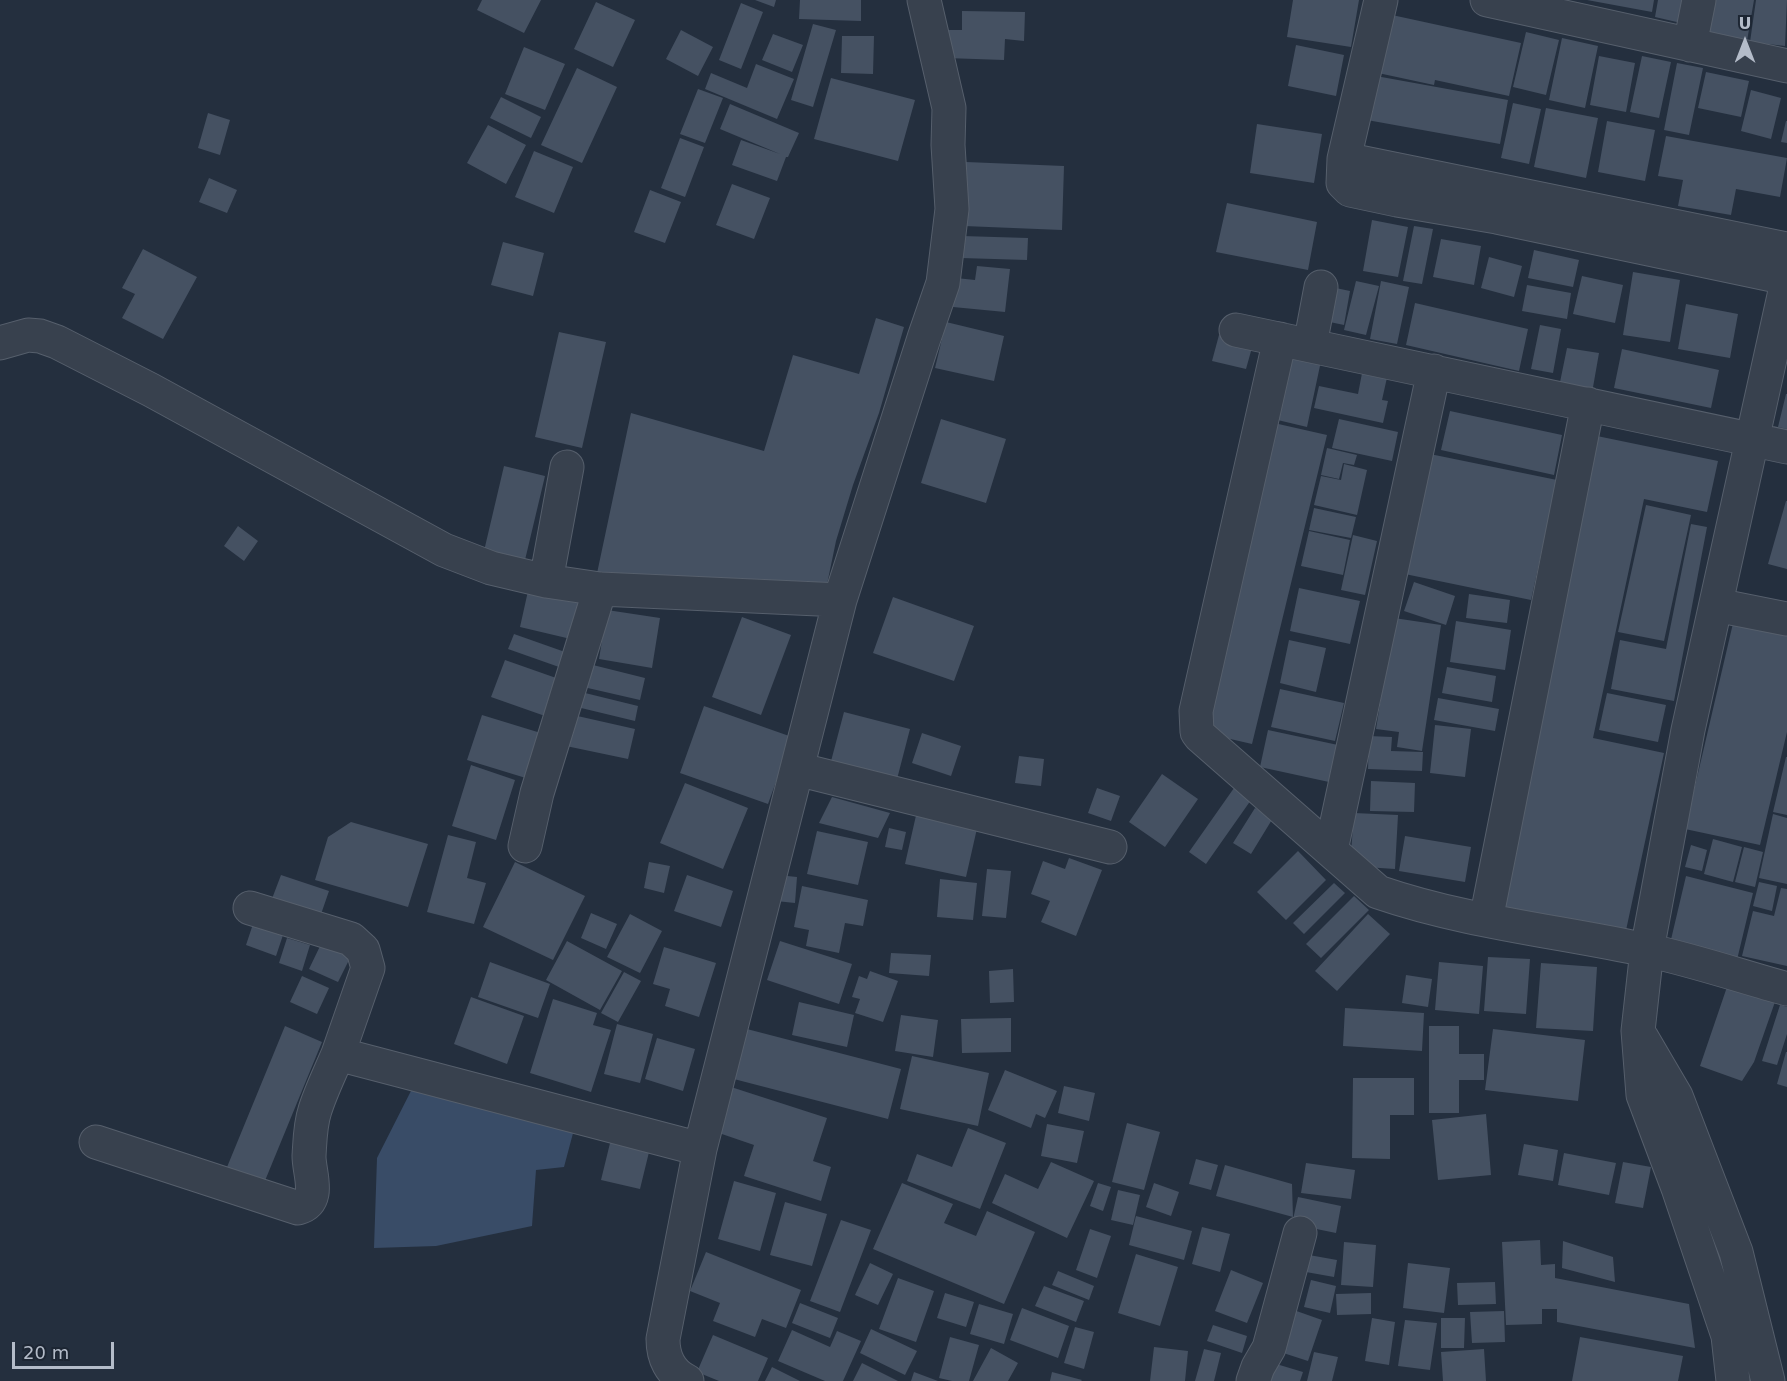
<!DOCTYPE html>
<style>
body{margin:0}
#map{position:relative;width:1787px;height:1381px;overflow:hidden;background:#242f3e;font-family:"DejaVu Sans",sans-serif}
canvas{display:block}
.north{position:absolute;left:1715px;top:12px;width:60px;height:60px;-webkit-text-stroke:4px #1d2633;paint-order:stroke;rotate:0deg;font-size:16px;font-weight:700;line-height:24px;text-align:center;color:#b4bcc9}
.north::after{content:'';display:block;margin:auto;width:21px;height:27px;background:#b4bcc9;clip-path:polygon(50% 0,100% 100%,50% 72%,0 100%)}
.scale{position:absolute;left:12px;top:1342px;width:102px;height:27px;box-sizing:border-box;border:3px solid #b4bcc9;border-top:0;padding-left:8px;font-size:18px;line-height:21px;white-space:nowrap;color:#b4bcc9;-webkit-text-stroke:4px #1d2633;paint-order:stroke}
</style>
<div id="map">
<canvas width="1787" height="1381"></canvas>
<div class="north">U</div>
<div class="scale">20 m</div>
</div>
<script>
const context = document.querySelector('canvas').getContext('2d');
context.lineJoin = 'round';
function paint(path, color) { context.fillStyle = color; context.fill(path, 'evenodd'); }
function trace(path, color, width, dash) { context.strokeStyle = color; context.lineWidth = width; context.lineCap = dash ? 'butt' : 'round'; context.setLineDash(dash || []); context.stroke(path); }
paint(new Path2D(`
 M415,1083L576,1122L564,1167L536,1170L532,1226L436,1246L374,1248L377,1158Z`), '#394c67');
paint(new Path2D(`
 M482,0H541L524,33L477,10Z
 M755,0H776L774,7Z
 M800,0H861V21L799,19Z
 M1293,0H1359L1351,47L1287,37Z
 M1587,0H1654L1652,12Z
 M1658,0H1685L1681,23L1655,17Z
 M1712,0H1754L1747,41L1706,34Z
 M1756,0H1787L1785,46L1750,42Z
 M596,2L635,20L613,67L574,49Z
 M741,3L763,12L741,69L719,60Z
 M962,11L1025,12L1024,41L1005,39L1004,60L946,58L947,30H962Z
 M1392,15L1521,43L1509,96L1435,80L1434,85L1378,73Z
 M813,24L836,30L813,107L791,100Z
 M681,30L713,47L698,76L666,59Z
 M1526,32L1559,40L1546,95L1513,87Z
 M773,34L803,45L792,72L762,60Z
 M842,36H874L873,74L841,73Z
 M1562,38L1598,46L1585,108L1549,100Z
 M1296,45L1344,55L1336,96L1288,86Z
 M524,47L565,64L545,110L505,94Z
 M1599,56L1635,63L1626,112L1590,105Z
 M1642,56L1671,62L1659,118L1630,112Z
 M1677,63L1703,68L1689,135L1664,130Z
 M756,64L794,79L777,119L705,89L711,73L747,88Z
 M577,68L617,87L582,163L541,145Z
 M1706,72L1749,81L1741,117L1698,108Z
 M1376,76L1508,100L1500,144L1367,120Z
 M831,78L915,100L898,161L814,139Z
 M698,89L723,98L705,143L680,134Z
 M1751,90L1781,98L1771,139L1741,131Z
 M501,97L541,117L531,138L490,118Z
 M1513,103L1541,109L1529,164L1501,158Z
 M730,104L799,133L788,157H786L777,181L732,165L741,140L780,154L720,129Z
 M1546,108L1598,118L1586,178L1534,167Z
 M208,113L230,120L220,155L198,148Z
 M1607,121L1655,130L1645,181L1598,172Z
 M1786,121H1787V143L1781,142Z
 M1257,124L1322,134L1314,183L1250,173Z
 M488,125L526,145L506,184L467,163Z
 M1666,136L1787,158L1780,197L1736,189L1731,215L1678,206L1683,180L1658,176Z
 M680,138L704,147L685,197L661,188Z
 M534,151L573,167L554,213L515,197Z
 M966,162L1064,166L1062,230L964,226Z
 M209,178L237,190L227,213L199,202Z
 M732,184L770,198L754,239L716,225Z
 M650,190L681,202L665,243L634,232Z
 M1227,203L1317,222L1308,270L1216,252Z
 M1372,220L1408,227L1398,277L1363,271Z
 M1414,226L1433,229L1422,284L1403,281Z
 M962,236L1028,238L1027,260L961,258Z
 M1441,239L1481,246L1474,285L1433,277Z
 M503,242L544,253L533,296L491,285Z
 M143,249L197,277L163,339L122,318L135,294L122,288Z
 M1534,250L1579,260L1573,287L1528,278Z
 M1489,257L1522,266L1514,297L1481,288Z
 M977,266L1010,269L1005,312L953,307L956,278L975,280Z
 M1633,272L1680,280L1670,342L1623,335Z
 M1582,276L1623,285L1615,323L1573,314Z
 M1356,281L1379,286L1366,335L1344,330Z
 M1381,281L1409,287L1397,344L1370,339Z
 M1527,285L1571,293L1567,319L1522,311Z
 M1331,287L1350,291L1344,325L1325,321Z
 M1415,303L1528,329L1519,371L1406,345Z
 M1686,304L1738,314L1730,358L1678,349Z
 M876,318L904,327L879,413L853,485L836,541L825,594L596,578L631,413L764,451L793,355L859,374Z
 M946,322L1004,336L994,381L935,368Z
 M1540,325L1561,329L1553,373L1531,369Z
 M559,332L606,342L582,448L535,437Z
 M1219,335L1253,344L1246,369L1212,361Z
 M1567,348L1599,353L1592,393L1559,387Z
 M1622,349L1719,370L1711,408L1614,388Z
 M1280,352L1321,361L1307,427L1265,417Z
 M1363,368L1388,373L1382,400L1388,401L1383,423L1314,408L1319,386L1358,394Z
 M1786,394H1787V429L1778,427Z
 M1450,411L1562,435L1554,475L1441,450Z
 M941,419L1006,439L986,503L921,483Z
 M1339,419L1398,432L1392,461L1332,448Z
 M1274,423L1327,435L1252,744L1200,732Z
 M1597,436L1718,461L1707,512L1644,499L1593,738L1664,753L1625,935L1496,907Z
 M1327,448L1357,455L1354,465L1343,463L1339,479L1321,475Z
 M1425,453L1557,480L1531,600L1400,573Z
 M1344,464L1367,470L1357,515L1314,505L1321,476L1341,480Z
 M504,466L545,476L525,560L484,551Z
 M1786,501H1787V569L1768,564Z
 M1646,505L1691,515L1664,641L1618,632Z
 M1314,508L1356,517L1351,538L1309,530Z
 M1691,524L1707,527L1674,701L1611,689L1620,640L1666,649Z
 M238,526L258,541L244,561L224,546Z
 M1309,531L1350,540L1343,575L1301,566Z
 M1353,535L1377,541L1365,595L1341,590Z
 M1414,582L1455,596L1446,625L1404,611Z
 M1299,588L1360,601L1350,644L1290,631Z
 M528,591L583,604L575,640L520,627Z
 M1469,594L1510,600L1507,623L1466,618Z
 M893,597L974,626L954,681L873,653Z
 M607,610L660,618L652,668L599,659Z
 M742,617L791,635L761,715L712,697Z
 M1394,618L1441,625L1422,751L1397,747L1399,732L1376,729Z
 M1734,619L1787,631V732L1760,845L1685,829Z
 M1456,621L1511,630L1505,670L1450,662Z
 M514,634L565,652L559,667L508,649Z
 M1289,640L1326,648L1316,692L1280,683Z
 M505,660L559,679L545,716L491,697Z
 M585,663L645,678L640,700L579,686Z
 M1447,667L1496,676L1492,702L1442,693Z
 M1280,689L1344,703L1335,741L1271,727Z
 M581,692L638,706L635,721L577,707Z
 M1607,693L1666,705L1658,742L1599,730Z
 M1438,698L1499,709L1495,731L1434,720Z
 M704,706L792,737L768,804L680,773Z
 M844,712L910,729L896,783L830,765Z
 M482,715L544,734L529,779L467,760Z
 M573,715L635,729L628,759L566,746Z
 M1435,725L1471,729L1465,777L1430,773Z
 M1268,730L1338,745L1329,782L1260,767Z
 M922,733L961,746L951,776L912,763Z
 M1369,736L1392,737L1391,751L1423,752L1422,771L1368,769Z
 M1019,756L1044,759L1041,786L1015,783Z
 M1786,757H1787V815L1773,812Z
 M471,765L515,780L496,840L452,826Z
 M1162,774L1198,799L1165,847L1129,822Z
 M1371,781L1415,783L1414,812L1370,811Z
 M685,783L748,808L723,869L660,843Z
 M1097,788L1120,796L1111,821L1088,813Z
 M1234,788L1251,800L1206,864L1189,852Z
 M832,797L890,813L878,838L819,823Z
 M1255,808L1273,818L1251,854L1233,843Z
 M917,811L978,824L966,877L905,864Z
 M1354,813L1398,815L1395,869L1350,866Z
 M1773,814L1787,818V884L1759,878Z
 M351,822L428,844L408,907L315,880L328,837Z
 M889,828L906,832L902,850L885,847Z
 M817,831L868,842L858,885L807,874Z
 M448,835L476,842L467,878L486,883L474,924L427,912Z
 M1405,836L1471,847L1465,882L1399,871Z
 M1713,839L1742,847L1733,882L1704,874Z
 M1691,845L1707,850L1702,871L1685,867Z
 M1744,847L1763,852L1755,887L1735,882Z
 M1298,851L1326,880L1286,920L1257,892Z
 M1069,858L1102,870L1076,936L1041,922L1050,901L1031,894L1043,861L1065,869Z
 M515,862L585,896L553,960L483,927Z
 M649,862L670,866L664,893L644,888Z
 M987,869L1011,871L1006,918L982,916Z
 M281,875L329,891L319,920L270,904Z
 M687,875L733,891L721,927L674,911Z
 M778,875L797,877L795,903L776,901Z
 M1686,876L1753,893L1736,964L1669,948Z
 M940,879L977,883L973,920L937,917Z
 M1759,882L1777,886L1772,911L1753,906Z
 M1334,883L1345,893L1304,934L1293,923Z
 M802,886L868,900L863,926L845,923L839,953L806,946L809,930L794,927Z
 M1781,888L1787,889V966L1742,956L1753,911L1774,916Z
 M1354,896L1369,910L1321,958L1306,944Z
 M591,913L617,924L606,949L581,938Z
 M630,914L662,931L640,973L607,957Z
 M1368,914L1390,934L1337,991L1315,971Z
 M254,921L284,932L276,956L246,945Z
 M287,938L310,945L302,971L279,963Z
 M567,941L622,971L600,1010L546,980Z
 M780,941L852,964L839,1004L767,980Z
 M322,942L351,956L338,982L309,969Z
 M664,947L716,963L699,1017L665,1006L670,989L653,984Z
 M891,953L931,955L929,976L889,973Z
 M1488,957L1530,959L1526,1014L1484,1011Z
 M490,962L550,984L538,1018L478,997Z
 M1439,962L1483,966L1479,1014L1435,1010Z
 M1541,963L1597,967L1593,1031L1536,1028Z
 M1013,969L1014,1002L990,1003L989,971Z
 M870,971L898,981L883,1022L855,1013L860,999L852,997L859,976L867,979Z
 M624,972L641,981L618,1022L601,1013Z
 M1406,975L1432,979L1428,1007L1402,1003Z
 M302,976L329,988L317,1014L290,1002Z
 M1728,984L1776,999L1754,1062L1742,1081L1700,1066Z
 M471,997L524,1016L507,1064L454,1044Z
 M553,999L597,1013L593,1025L611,1030L591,1092L530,1073Z
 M799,1002L854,1015L847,1047L792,1035Z
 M1780,1005L1787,1007V1034L1777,1065L1762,1061Z
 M1345,1008L1424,1013L1422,1051L1343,1046Z
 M901,1015L938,1020L933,1057L895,1051Z
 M1011,1018V1052L962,1053L961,1019Z
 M617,1024L653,1034L640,1083L604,1074Z
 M285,1026L322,1042L262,1188L225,1172Z
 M1429,1026H1459V1054H1484V1080H1459V1113H1429Z
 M743,1028L901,1069L888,1119L730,1078Z
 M1493,1029L1585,1040L1578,1101L1485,1090Z
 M657,1038L695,1049L683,1091L645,1079Z
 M1786,1052H1787V1087L1777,1084Z
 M912,1056L989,1073L978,1126L900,1109Z
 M1005,1070L1057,1091L1045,1118L1036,1114L1031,1128L988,1110Z
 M1353,1078H1414V1115H1390V1159L1352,1158Z
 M1064,1086L1095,1093L1089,1121L1058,1113Z
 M731,1087L827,1118L813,1161L831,1167L821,1201L744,1176L754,1145L716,1132Z
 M1486,1114L1491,1175L1438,1180L1432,1120Z
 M1127,1123L1160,1132L1144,1190L1112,1182Z
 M1047,1124L1084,1131L1077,1163L1041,1156Z
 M968,1128L1006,1143L980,1209L907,1181L917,1154L952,1167Z
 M611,1139L650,1148L640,1189L601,1180Z
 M1524,1144L1558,1150L1553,1181L1518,1175Z
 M1564,1153L1616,1163L1609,1195L1558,1185Z
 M1196,1159L1218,1165L1211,1190L1189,1184Z
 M1051,1162L1094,1181L1067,1238L992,1203L1005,1174L1038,1189Z
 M1623,1162L1651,1167L1643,1208L1615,1203Z
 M1306,1163L1355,1170L1351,1199L1301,1193Z
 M1225,1165L1292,1184L1293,1217L1216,1196Z
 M734,1181L776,1193L760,1251L718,1239Z
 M902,1183L953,1204L944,1223L976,1236L987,1211L1035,1232L1004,1304L873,1249Z
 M1098,1183L1111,1187L1103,1211L1090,1206Z
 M1154,1183L1179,1192L1171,1216L1146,1207Z
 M1118,1190L1140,1195L1133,1225L1111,1220Z
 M1298,1197L1341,1206L1336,1233L1292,1224Z
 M785,1202L827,1214L812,1266L770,1255Z
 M1136,1216L1192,1231L1184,1260L1129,1245Z
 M841,1220L871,1230L840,1312L810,1301Z
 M1202,1227L1230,1234L1220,1272L1192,1264Z
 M1090,1229L1111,1236L1097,1278L1076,1270Z
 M1540,1240L1541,1265L1555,1264V1278L1689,1304L1695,1348L1557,1322V1309H1542V1324L1506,1325L1502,1242Z
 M1563,1241L1613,1257L1615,1282L1562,1268Z
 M1344,1242L1376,1245L1373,1287L1341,1285Z
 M706,1252L801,1290L786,1328L762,1319L755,1337L713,1321L720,1303L690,1291Z
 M1136,1254L1178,1267L1160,1326L1118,1313Z
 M1309,1255L1337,1260L1334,1277L1306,1272Z
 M870,1263L893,1274L878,1305L855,1295Z
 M1408,1263L1450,1268L1444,1313L1403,1308Z
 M1231,1270L1263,1283L1247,1323L1215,1311Z
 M1058,1271L1094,1286L1089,1300L1052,1285Z
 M898,1278L934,1291L916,1342L879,1329Z
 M1311,1280L1336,1286L1330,1313L1304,1307Z
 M1495,1282L1496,1304L1458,1305L1457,1283Z
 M1044,1286L1084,1301L1076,1322L1035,1306Z
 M945,1293L974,1302L966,1327L937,1318Z
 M1371,1293V1314L1337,1315L1336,1294Z
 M800,1303L838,1318L830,1338L792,1323Z
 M979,1304L1013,1314L1004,1344L970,1334Z
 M1022,1308L1069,1326L1058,1358L1010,1340Z
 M1288,1308L1322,1320L1308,1361L1274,1350Z
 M1504,1311L1505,1342L1472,1343L1470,1312Z
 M1372,1318L1395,1322L1389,1365L1365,1361Z
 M1441,1318H1465L1464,1348H1441Z
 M1405,1320L1437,1323L1430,1370L1398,1366Z
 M1213,1325L1247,1336L1242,1353L1207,1341Z
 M1075,1327L1094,1332L1084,1369L1064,1363Z
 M871,1329L917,1351L905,1375L860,1353Z
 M792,1330L830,1347L837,1331L861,1341L843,1381H825L778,1361Z
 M713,1335L768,1358L758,1381H719L697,1372Z
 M950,1337L979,1345L969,1381H952L939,1378Z
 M1580,1337L1683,1356L1678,1381H1572Z
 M1154,1347L1188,1351L1185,1381H1150Z
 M991,1348L1018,1363L1008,1381H973Z
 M1204,1349L1221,1353L1214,1381H1195Z
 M1484,1349L1486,1381H1443L1441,1352Z
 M1314,1352L1338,1357L1332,1381H1307Z
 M862,1363L898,1381H853Z
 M1273,1363L1303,1372L1300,1381H1267Z
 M772,1367L800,1381H765Z
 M914,1372L938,1381H911Z
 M1052,1372L1082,1380L1081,1381H1050Z`), '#455162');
const minor = new Path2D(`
 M1381,0L1344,159L1343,183L1350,190L1397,200L1497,217L1787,278
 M1487,0L1787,66
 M1690,45L1699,0
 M1344,159L1787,249
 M1236,330L1787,447
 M1280,339L1196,711L1197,732L1200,736L1378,892C1465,922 1557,931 1646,950C1693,960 1740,976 1787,989
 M0,343L28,335L40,336L57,342L151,390L444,550L491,568L546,581L600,589L840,600L700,1149L663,1339C663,1357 670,1373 687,1381
 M1310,345L1321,287
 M546,581L567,467
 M840,600L924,338L943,283L952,209L948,145L949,108L924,0
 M1716,605L1787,619
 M797,769L1110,847
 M525,846L537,793L600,589
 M1331,850L1434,371
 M250,908L351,939L363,950L368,968L338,1054L700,1149
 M1486,920L1588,404
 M1642,1038L1676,1096L1736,1252L1768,1381
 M96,1142L298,1208C322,1201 309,1174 309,1156C310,1141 310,1125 315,1110C321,1091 330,1073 338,1054
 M1253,1381L1258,1367L1269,1348L1300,1233
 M1733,1381L1728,1336L1678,1188L1643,1095L1638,1031L1647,950L1688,730L1787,282`);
trace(minor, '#565f6c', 35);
trace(minor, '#38414e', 33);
</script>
